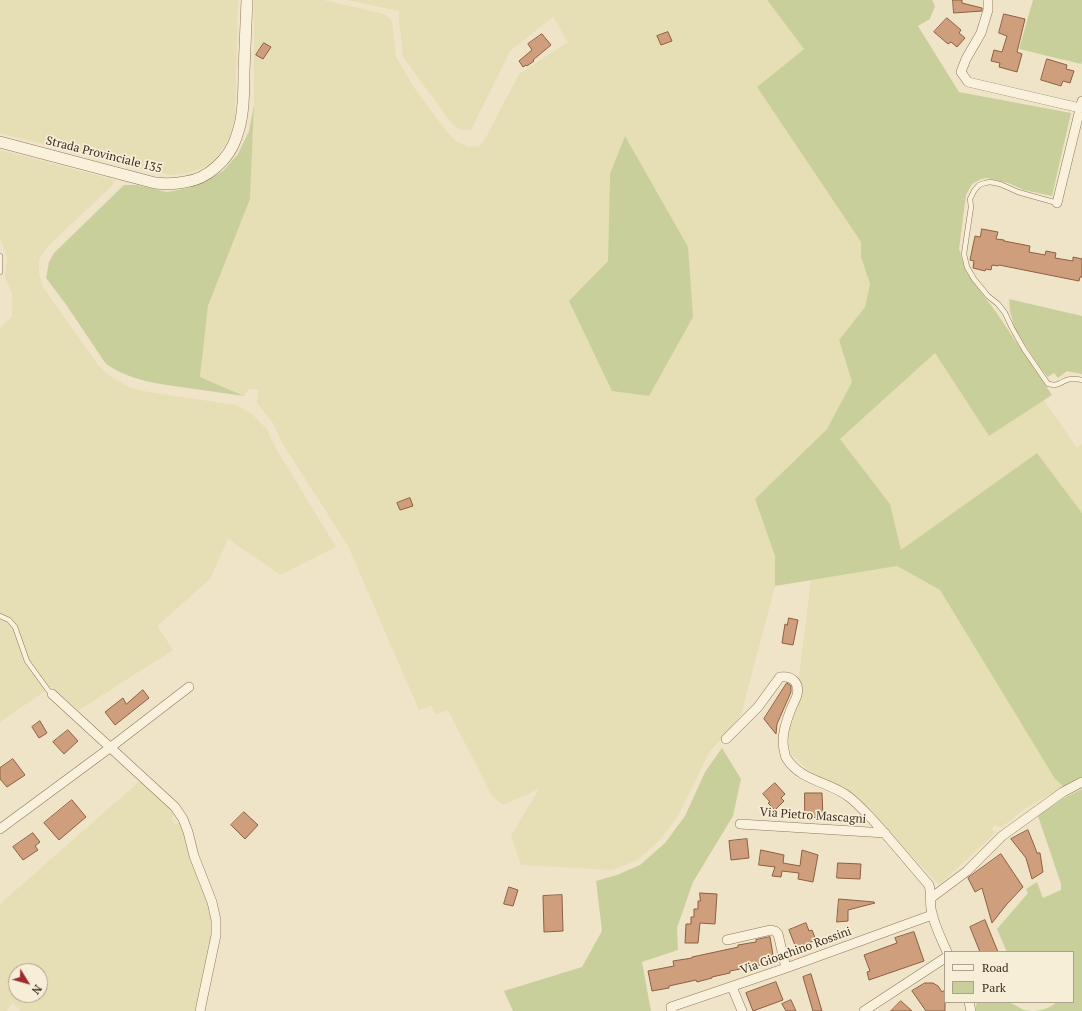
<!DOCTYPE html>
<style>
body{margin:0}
#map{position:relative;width:1082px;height:1011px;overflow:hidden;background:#f0e4c8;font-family:"PT Serif",serif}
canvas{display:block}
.legend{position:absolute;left:944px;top:951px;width:130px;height:52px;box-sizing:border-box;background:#f7eed8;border:1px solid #ada18e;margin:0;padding:5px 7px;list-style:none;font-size:12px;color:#3d2e20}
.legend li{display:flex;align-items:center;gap:8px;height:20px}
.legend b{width:20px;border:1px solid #ada18e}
.north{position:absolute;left:8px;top:963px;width:40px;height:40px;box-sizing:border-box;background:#f7eed8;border:1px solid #ada18e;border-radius:50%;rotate:127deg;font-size:11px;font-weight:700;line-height:16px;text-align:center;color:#3d2e20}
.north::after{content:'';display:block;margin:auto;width:14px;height:18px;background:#9e2a2b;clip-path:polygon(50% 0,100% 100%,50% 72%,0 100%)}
</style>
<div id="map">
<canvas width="1082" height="1011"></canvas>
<ul class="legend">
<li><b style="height:5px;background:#faf1dc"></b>Road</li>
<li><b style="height:11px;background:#c9cf9b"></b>Park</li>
</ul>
<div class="north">N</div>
</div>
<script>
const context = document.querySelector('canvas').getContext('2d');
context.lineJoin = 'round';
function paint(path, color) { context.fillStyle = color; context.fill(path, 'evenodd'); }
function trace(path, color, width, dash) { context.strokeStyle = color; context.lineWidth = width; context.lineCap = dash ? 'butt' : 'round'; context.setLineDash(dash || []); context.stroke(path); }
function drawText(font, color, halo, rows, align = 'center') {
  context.font = font + ' "PT Serif",serif'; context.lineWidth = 3.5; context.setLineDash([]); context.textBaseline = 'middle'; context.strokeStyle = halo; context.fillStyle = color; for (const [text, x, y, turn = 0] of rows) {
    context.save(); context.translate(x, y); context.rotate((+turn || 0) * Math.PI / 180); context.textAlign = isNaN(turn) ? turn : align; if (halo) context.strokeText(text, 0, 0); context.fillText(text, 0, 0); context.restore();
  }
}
paint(new Path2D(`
 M0,0H238L235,119L230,136L224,147L214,160L203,168L188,173L173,175L145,170L0,133Z
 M254,0H323L384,14L392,21L396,57L415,89L447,132L456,141L468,147L480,146L484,141L519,74L568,42L553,17L510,51L471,130H461L453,125L403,57L399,20V11L347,0H767L804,49L757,87L861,242V257L870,284L865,307L839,340L852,382L827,429L755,499L775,556V586L741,715L709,753L678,816L659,841L636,861L612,870L521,865L511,836L539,789L503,805L492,796L448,710L436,714L431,706L419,710L348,546L281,441L273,423L257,403L258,390L249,389L244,396L200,377L208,306L250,199L254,105ZM610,174L612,391L608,261Z
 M0,150L115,180L111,187L49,245L39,259V273L43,287L99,366L110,376L129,387L148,392L236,405L252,414L266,428L275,447L336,547L281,575L228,539L210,579L157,626L173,650L79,710L51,687L0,722V328L12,317V293L5,277L7,257L0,238Z
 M935,353L989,436L1044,400L1077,448L1082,444V513L1037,453L901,551L890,504L840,439Z
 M897,566L940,590L1055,779L1064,787L1024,809L1001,828L995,825L992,829L995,833L939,885L861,801L851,793L809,771L790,753L789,743L790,722L798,706L801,693L799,677L811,580Z
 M141,780L176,814L171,819L175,825L180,822L189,856L209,903L212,920V932L196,1011H21L13,1003L6,1011H0V904ZM16,971H40V995H16Z`), '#e6deb5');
paint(new Path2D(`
 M767,0H932L935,6L930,19L918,26L959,92L1071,113L1052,196L1024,190L1008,183L987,178L981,179L972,184L966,195L959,249L966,272L996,312L1052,395L989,436L935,353L840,439L890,504L901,550L1037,453L1082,513V777L1064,787L1055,779L940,590L897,566L775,586V556L755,499L827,429L852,382L839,340L865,307L870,284L861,257V242L757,87L804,49Z
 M1033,0H1082V61L1081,64L1019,49Z
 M254,105L250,199L208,306L200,377L244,396C225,393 207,391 188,388C159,384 131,381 106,364L65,303L46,278L49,262L54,253L124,185H137L167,192L189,188L206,181L223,171L238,154L249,131Z
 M625,136L688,247L693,317L649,396L612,391L569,301L608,261L610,174Z
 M1009,299L1082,316V374L1067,371L1058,378L1054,373L1048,377L1039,366L1015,329L1010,311Z
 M722,748L741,779L733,816L693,882L677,928L678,950L642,962L651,1011H513L504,991L582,967L602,931L596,881L617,875L640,865L665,843L685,816L705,772Z
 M1082,789V1011H1035C1043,1010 1050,1008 1057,1002H1073V952H1007L997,929L1028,893L1026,889L1037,882L1043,898L1061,890V884L1038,816L1064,798Z
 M977,1002H1009L1024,1010L1032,1011H975Z`), '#c9cf9b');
const building = new Path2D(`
 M953,0H962V3L982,8V11L954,13Z
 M1004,14L1025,19L1017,52L1022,54L1017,72L999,67L1000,63L991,61L994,50L1002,52L1007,36L999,33Z
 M947,18L961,30L959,33L965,38L957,47L951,42L948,44L934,32Z
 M668,32L672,41L661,45L657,36Z
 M542,34L551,45L533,60L534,61L527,66L526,65L523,67L519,61L532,50L528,44Z
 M264,43L271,47L263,59L256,55Z
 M1047,59L1067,65L1066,69L1074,71L1070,83L1063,81L1061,86L1041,80Z
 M982,229L998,232L996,239L1004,240V241L1030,246L1029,252L1045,255L1046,251L1056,253L1055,258L1073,261V257L1082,259V277H1080L1079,281L999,265L998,266L992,265L991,270L986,269L985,271L973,268L974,261L970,260L975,236L980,237Z
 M410,498L413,506L400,510L397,503Z
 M789,618L798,620L793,645L782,643L785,624L787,625Z
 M787,683L791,686V692L777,724L776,734L764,719Z
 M143,690L149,698L115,725L105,712L123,698L126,704Z
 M40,721L47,733L39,738L32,727Z
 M68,730L78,741L64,754L53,742Z
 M13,759L25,775L7,787L0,779V768Z
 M775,783L785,794L781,798L784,801L775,810L768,803L770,802L763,794Z
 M805,793H822L823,817L805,818Z
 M72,800L86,817L59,840L44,823Z
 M244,812L258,825L245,839L231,825Z
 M1028,830L1034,845L1037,853H1040L1043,872L1032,879L1026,858L1011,839Z
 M33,833L40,842L35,846L38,850L23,860L13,847Z
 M747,839L749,858L731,860L729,841Z
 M761,850L784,855L783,863L800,866L802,850L818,855L813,882L798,879L799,873L782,871L781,877L772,876L775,867L759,865Z
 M1001,854L1023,887L1007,904L992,923L982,888L975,892L968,878Z
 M838,863L861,864L860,879L837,878Z
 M509,887L518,890L513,906L504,904Z
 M700,893L717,894L715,924L700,923L698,943H685L686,924H691V917H694V909H698V901H700Z
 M562,895L563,931L544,932L543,896Z
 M839,899L874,902L875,903L848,910V921L837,922Z
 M985,920L998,952H980L970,927Z
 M806,923L809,931L812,930L816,940L796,948L789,930Z
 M914,932L924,961L869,980L867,972L870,971L864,955L897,943L895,938Z
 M770,937L774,961L765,962V964L730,971V973L712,977V978L697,982L696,980L669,986V988L652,991L648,971L674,966L673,961L692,958V957L734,948L738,947V945L756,942V940Z
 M811,974L822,1011H813L803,977Z
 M776,982L783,1000L753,1011L746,993Z
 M925,983H933L938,986L942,992L945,990V1011H926L912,991Z
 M791,1000L796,1011H786L782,1004Z
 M901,1001L912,1011H891Z`);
paint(building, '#cf9f7d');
trace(building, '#8d5f41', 1);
const service = new Path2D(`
 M1057,203L1018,192L1000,184L990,182L985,183L979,185L974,191L970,199L971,207L964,254L967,267L974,279L988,296L998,304L1005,313L1012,328L1024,349L1048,384C1061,387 1061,380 1071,379C1075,379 1079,379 1082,380
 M0,256V272
 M0,616L9,620L15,627L27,661L48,690L52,694`);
const minor = new Path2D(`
 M988,0V10L981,33L966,59L961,72L968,82L1080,108
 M1057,203L1082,101
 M52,694L175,807L183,819L188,832L194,856L212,902L216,920V935L200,1011
 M726,739L758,707L780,677C792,675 800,683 797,695C796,699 793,704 791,709C786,722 781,736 784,750C785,753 785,757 787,759C801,781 830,782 849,797C857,803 864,811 871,818C891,840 910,863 929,885C932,895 929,904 932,913C935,927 942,940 947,952
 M740,824L885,833
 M0,829L111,747L189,687
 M931,898L967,871L1002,836L1063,792L1082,782
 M727,940L771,930L775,931L778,934L786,968
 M732,987L742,1011
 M969,1002L971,1011
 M672,1011L671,1007L786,968L932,915
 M864,1011L945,958`);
const tertiary = new Path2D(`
 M0,142L155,183C165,184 175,184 185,182C208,179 229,159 236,138C238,132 240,126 241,120C244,104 244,87 244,71C245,47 246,24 247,0`);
trace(service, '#8d765c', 5.5);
trace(minor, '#8d765c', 10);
trace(tertiary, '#8d765c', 12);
trace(service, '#faf1dc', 4.5);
trace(minor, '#faf1dc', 9);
trace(tertiary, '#faf1dc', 11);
drawText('12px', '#3d2e20', '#f7eed8', [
 ["Strada Provinciale 135",104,155,14],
 ["Via Pietro Mascagni",813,816,4],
 ["Via Gioachino Rossini",796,951,-20]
]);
</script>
